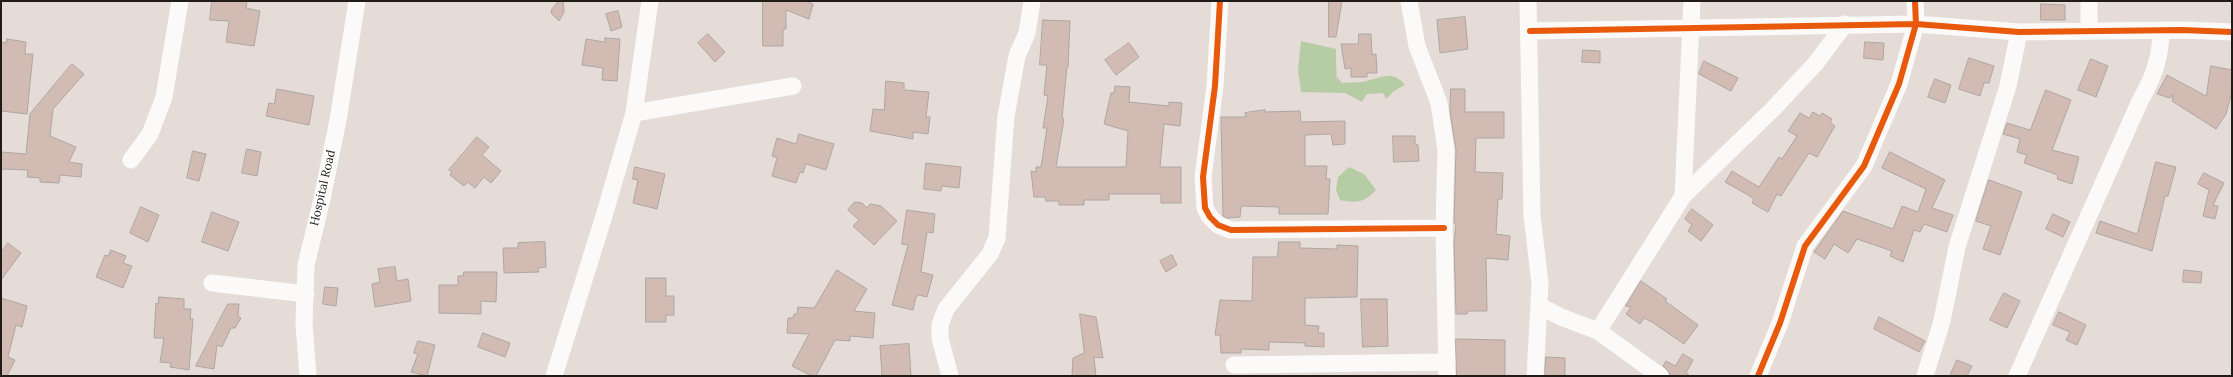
<!DOCTYPE html>
<style>
body{margin:0}
#map{position:relative;width:2233px;height:377px;overflow:hidden;background:#e5dcd7;font-family:Lora,serif}
canvas{display:block}
.frame{position:absolute;inset:0;border:2px solid #211c18;pointer-events:none}
</style>
<div id="map">
<canvas width="2233" height="377"></canvas>
<div class="frame"></div>
</div>
<script>
const context = document.querySelector('canvas').getContext('2d');
context.lineJoin = 'round';
function paint(path, color) { context.fillStyle = color; context.fill(path, 'evenodd'); }
function trace(path, color, width, dash) { context.strokeStyle = color; context.lineWidth = width; context.lineCap = dash ? 'butt' : 'round'; context.setLineDash(dash || []); context.stroke(path); }
function drawText(font, color, halo, rows, align = 'center') {
  context.font = font + ' Lora,serif'; context.lineWidth = 3; context.setLineDash([]); context.textBaseline = 'middle'; context.strokeStyle = halo; context.fillStyle = color; for (const [text, x, y, turn = 0] of rows) {
    context.save(); context.translate(x, y); context.rotate((+turn || 0) * Math.PI / 180); context.textAlign = isNaN(turn) ? turn : align; if (halo) context.strokeText(text, 0, 0); context.fillText(text, 0, 0); context.restore();
  }
}
paint(new Path2D(`
 M1301,41L1336,49V83L1337,61V77L1342,83C1349,82 1355,83 1361,82C1378,80 1392,68 1405,85L1394,91L1386,99L1383,93L1367,94L1362,102L1345,93L1301,92L1298,70Z
 M1349,167L1364,174L1376,190C1364,203 1357,203 1340,200L1336,190L1338,177Z`), '#b6cca5');
const building = new Path2D(`
 M212,1H247L246,8L260,11L254,46L226,42L229,21L210,20Z
 M559,1H563L564,12L559,21L551,13L552,9Z
 M763,1H806L813,4L809,19L786,10V29H783V46H763Z
 M1329,1H1342L1336,37H1329Z
 M2041,4L2065,5V20H2041Z
 M618,11L622,27L611,31L606,14Z
 M1465,17L1468,49L1440,53L1437,20Z
 M1043,20L1070,21L1068,67H1067L1062,118L1064,119L1056,167H1126L1128,131L1104,124L1111,93H1114L1115,86L1130,87L1129,102L1169,106V102L1182,103L1180,126L1164,124L1160,167H1181V203H1161V194H1109V200H1084V205H1059V201H1046L1045,197H1034L1031,171L1036,172V167H1041L1047,128H1043L1048,96L1044,95L1047,65H1040Z
 M708,34L725,52L715,62L698,43Z
 M1359,34H1371L1372,55L1376,54L1377,73H1367V77H1351V68L1345,69L1341,44H1358Z
 M605,38L620,39L617,81L602,80L603,68L582,65L586,39L605,42Z
 M7,39L26,42L25,54H33L27,114L1,111V42L6,43Z
 M1865,42L1884,43L1883,60L1864,58Z
 M1129,43L1139,57L1116,75L1105,60Z
 M1583,50L1600,51V63L1582,62Z
 M1969,58L1994,66L1989,83H1984L1980,96L1959,89Z
 M2091,59L2108,66L2096,97L2078,90Z
 M1704,61L1738,78L1731,91L1699,74Z
 M72,64L84,74L53,109L50,136L76,147L69,162L82,164L81,177L60,175L59,183L40,182V178L27,177L28,170L1,169V152L26,154L30,114Z
 M2211,66L2232,70V92L2226,114L2216,129L2172,101L2173,94L2170,98L2157,94L2167,75L2206,96Z
 M1935,79L1951,85L1945,103L1928,97Z
 M886,81L904,83V90L929,92L926,117H930L928,134L913,132V139L870,131L873,109L884,110Z
 M277,89L314,96L309,125L266,116L269,103L274,104Z
 M1451,89H1465V112H1504V138H1476L1475,172L1503,173L1502,199H1498L1496,234L1510,236L1508,260L1486,258L1487,311H1468L1467,314H1456L1454,243L1456,223H1454L1456,150L1450,112Z
 M2046,90L2071,100L2052,150L2079,157L2072,184L2057,179L2058,175L2024,163L2027,155L2017,152L2020,139L2003,134L2007,123L2030,130Z
 M1265,110V112L1300,111L1301,122L1345,121V144L1333,145L1331,134L1305,135V166H1327L1326,179H1330L1328,214H1279V207L1241,206L1240,217L1227,218L1223,216L1221,117H1246L1245,113Z
 M1813,112L1820,116L1822,113L1832,119L1830,123L1835,126L1817,157L1809,153L1781,196L1777,194L1768,212L1752,203L1754,199L1748,195L1725,182L1732,171L1759,187L1779,157L1782,159L1797,136L1788,131L1800,113L1809,118Z
 M799,134L834,144L826,170L806,164L803,173L800,172L796,183L772,176L777,158L772,156L777,138L796,144Z
 M1393,136H1415V144L1418,145L1419,161L1394,162Z
 M477,137L489,147L482,155L501,171L491,183L484,177L475,188L468,182L464,186L450,175L452,172L449,170Z
 M247,149L261,152L257,176L242,173Z
 M193,151L206,154L199,181L187,178Z
 M1890,152L1945,180L1932,208L1953,215L1947,232L1924,224L1920,232L1914,230L1903,262L1890,256L1892,251L1857,239L1848,253L1834,244L1825,259L1814,252L1843,211L1893,229L1902,206L1918,212L1926,189L1882,168Z
 M2156,162L2176,167L2168,196H2165L2152,251L2096,233L2100,221L2137,234Z
 M926,163L961,167L959,188L942,186L941,191L924,189Z
 M635,167L665,174L657,209L633,203L638,180L633,179Z
 M2204,173L2224,183L2213,205L2218,206L2215,219L2203,216L2209,190L2198,184Z
 M1989,180L2022,192L2000,255L1983,249L1991,226L1976,221Z
 M855,202L862,203L867,208L870,204L881,206L897,221L874,245L853,226L859,220L848,210Z
 M141,207L159,215L148,242L130,233Z
 M1692,209L1713,225L1701,241L1688,231L1692,225L1685,219Z
 M907,210L935,214L933,233L927,232L921,272L933,275L927,297L919,295L916,297L913,310L892,305L908,245L902,244Z
 M212,212L239,222L228,251L202,242Z
 M2053,214L2070,222L2063,237L2046,229Z
 M545,242L546,267L538,268L539,272L504,273L503,248H518V243Z
 M1279,242H1300V248L1337,249V245L1358,246L1357,297L1305,298V325L1319,326L1318,333H1324V347L1305,346V343L1269,342V350L1241,349V353H1221L1220,335H1215L1220,300L1252,301L1253,257H1277Z
 M8,243L21,253L1,280V253Z
 M111,250L126,256L123,263L132,266L123,288L96,277L105,255L108,256Z
 M1172,255L1177,265L1166,272L1160,261Z
 M395,267L397,281L408,279L411,301L375,307L372,284L380,282L378,269Z
 M837,270L867,289L854,311L875,313L873,338L850,336V341L835,340L816,376H812L792,366L809,334L787,333L788,318H793L794,314H797L798,307L814,308Z
 M2184,270L2202,272L2201,283L2183,282Z
 M464,272H497L496,302L481,301V314L439,313V285H458V276H463Z
 M646,278H666V296H674V315H666V322H646Z
 M1641,281L1667,299L1665,301L1698,325L1684,344L1652,322L1644,318L1640,324L1626,314L1631,307L1626,306Z
 M325,287L338,288L336,306L323,304Z
 M2004,293L2020,301L2007,328L1990,320Z
 M159,297L184,299V309H191L190,319H193L189,370L170,367L171,363L160,362L164,338H154L156,303L158,304Z
 M1,298L27,306L22,327L16,325L8,357L15,360L7,376H1Z
 M1361,299H1387L1388,346L1363,347Z
 M228,304H239L238,316L241,318L235,328H231L222,347L217,345L214,369L196,366Z
 M2059,312L2086,325L2077,345L2066,340L2070,332L2053,325Z
 M1080,314L1096,317L1103,358L1094,357L1096,376H1072L1073,358L1084,353Z
 M1879,317L1925,341L1919,352L1874,329Z
 M483,333L510,343L505,357L478,347Z
 M1456,339L1505,340V376H1457Z
 M418,341L435,345L427,376L411,372L418,354L414,353Z
 M909,344L911,376H882L880,346Z
 M1683,354L1693,360L1686,373L1690,376H1670L1669,372L1663,366L1666,361L1675,366Z
 M1546,357L1565,358V376H1545Z
 M1957,360L1972,366L1967,376H1950Z`);
paint(building, '#d2bbb3');
trace(building, '#ada6a3', 1);
trace(new Path2D(`
 M1220,1L1215,86L1203,177L1205,208L1210,217L1218,225L1231,230L1444,228
 M1409,1L1417,46L1439,103L1446,150L1444,228L1447,376
 M1528,1L1532,215L1540,284L1535,376
 M2089,1V31
 M1530,31L1916,24L2019,32L2182,30L2232,32
 M634,113L793,86
 M131,160L150,134L164,97L180,1
 M1683,196L1773,109L1816,63L1845,24
 M212,283L306,294
 M1540,306L1561,317L1598,331L1660,376
 M1598,331L1683,196L1692,1
 M1234,365L1447,362
 M308,376L304,324L306,265L322,199L338,120L357,1
 M554,376L604,216L634,113L650,1
 M950,376L940,338V325L946,309L990,254L997,238L1006,116L1017,56L1027,33L1032,1
 M1758,376L1780,323L1805,246L1864,166L1899,84L1916,24L1915,1
 M1925,376L1942,321L1957,247L2008,86L2019,32
 M2017,376L2140,101C2153,78 2161,58 2161,30`), '#fbfaf9', 17);
trace(new Path2D(`
 M1220,1L1215,86L1203,177L1205,208L1210,217L1218,225L1231,230L1444,228
 M1530,31L1916,24L2019,32L2182,30L2232,32
 M1758,376L1780,323L1805,246L1864,166L1899,84L1916,24L1915,1`), '#e8590c', 6);
drawText('12px', '#211c18', '#fff', [
 ["Hospital Road",323,188,-77]
]);
</script>
